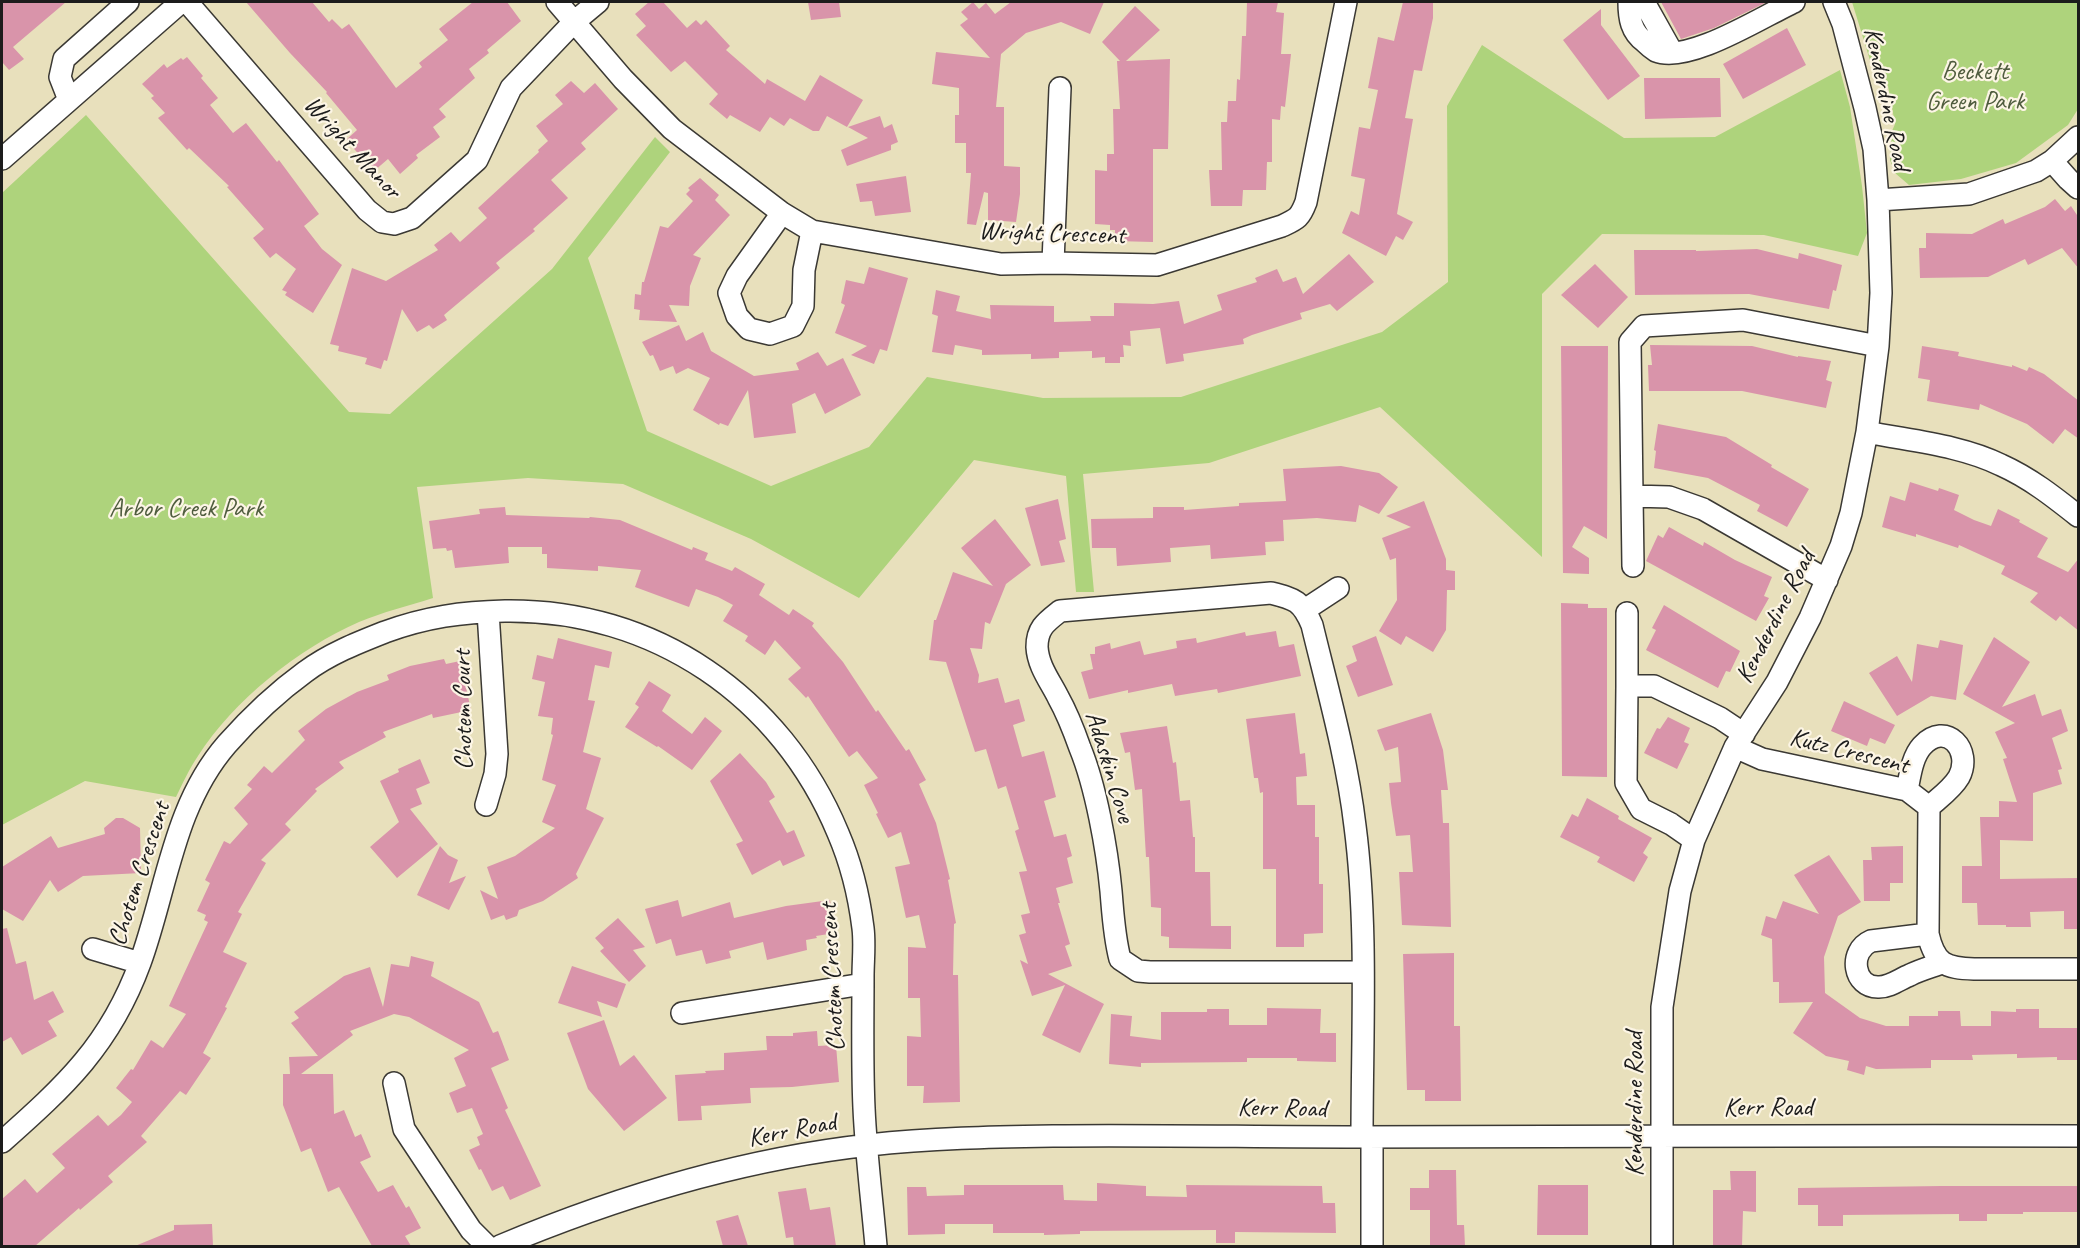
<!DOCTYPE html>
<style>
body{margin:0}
#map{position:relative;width:2080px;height:1248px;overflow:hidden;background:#e8e0bc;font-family:Caveat,sans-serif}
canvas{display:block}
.frame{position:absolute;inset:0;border:3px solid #1c1c1c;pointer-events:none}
</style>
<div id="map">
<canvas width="2080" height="1248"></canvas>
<div class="frame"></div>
</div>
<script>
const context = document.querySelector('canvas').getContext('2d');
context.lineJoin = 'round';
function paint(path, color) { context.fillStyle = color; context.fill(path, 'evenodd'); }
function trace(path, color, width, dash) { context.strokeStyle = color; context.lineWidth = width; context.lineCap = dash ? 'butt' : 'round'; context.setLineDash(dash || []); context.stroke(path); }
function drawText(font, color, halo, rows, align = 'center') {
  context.font = font + ' Caveat,sans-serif'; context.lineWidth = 4.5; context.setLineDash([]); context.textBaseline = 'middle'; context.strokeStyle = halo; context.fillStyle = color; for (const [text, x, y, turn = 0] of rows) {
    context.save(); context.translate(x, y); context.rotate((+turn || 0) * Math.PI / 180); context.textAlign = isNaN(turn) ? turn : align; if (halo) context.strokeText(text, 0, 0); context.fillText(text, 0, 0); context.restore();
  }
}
paint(new Path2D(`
 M1852,2H2078V109L2068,125L2016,163L1961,179L1909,185L1895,173L1890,160L1892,131L1895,124L1888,86L1873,70Z
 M1482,45L1624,138L1715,137L1840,70L1850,107L1862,186L1867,233L1858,256L1764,235L1602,234L1542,294V557L1380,407L1209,463L1083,474L1094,592H1076L1066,476L974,460L859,598L751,539L623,484L528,478L417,487L433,598C408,606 383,612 359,622C299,648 233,701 198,756C189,769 183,783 176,797L85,781L2,825V193L86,115L349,412L390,414L552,269L655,137L670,152L588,258L647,431L771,486L869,447L927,377L1043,398L1181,397L1382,332L1448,282L1447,106Z`), '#aed37c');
paint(new Path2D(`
 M2,2H66L13,47L24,59L9,70L2,62Z
 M246,2H312L329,22L332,19L342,29L349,24L396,88L422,67L419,63L448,40L439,29L473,2H507L521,21L487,50L489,53L469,69L475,78L439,109L446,117L433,127L440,137L416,155L418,158L400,174L388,159L374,171L346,140L357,130L326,93L327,92L290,53Z
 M649,2H663L687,28L696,20L701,25L706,20L730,46L726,50L765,84L767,79L805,101L820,75L863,100L847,127L827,116L819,131H813L790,118L784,126L770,117L760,132L730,115L727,119L709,104L718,94L685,61L671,72L636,35L646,26L635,14Z
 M808,2H839L841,17L811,20Z
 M973,2L979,9L986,3L995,14L1011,2H1104L1090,34L1061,22L1026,33L1001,54L996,107H1004V166L1020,167V194L1016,222L988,220V193L984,192L976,225L967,224L971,173H966V143H955V115H959V88L932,84L936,52L990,58L960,25L968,19L961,12Z
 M1247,2H1278L1276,12L1284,13L1281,54H1291L1285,107L1281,106L1280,120L1272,119V162H1267L1266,190H1243L1242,206H1211L1209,170H1222L1221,122H1227L1228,101H1236L1237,79L1240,80L1242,36H1246Z
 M1403,2H1433V18L1422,71L1414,70L1405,118L1413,119L1397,214L1413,222L1403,240L1396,236L1386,256L1342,233L1351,211L1359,215L1365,179L1351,176L1359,127L1370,129L1378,90L1368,88L1378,37L1394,41Z
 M1661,2H1767L1714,28L1681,39Z
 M1135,6L1160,30L1126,61L1170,59L1168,149H1153V242L1115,241V230H1110V225L1095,224V170L1107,171V154H1114L1113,109H1120L1117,61H1120L1102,42Z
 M1601,9V25L1640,76L1608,100L1563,40Z
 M1787,28L1806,65L1743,99L1723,64Z
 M187,57L203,76L201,78L218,98L210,105L233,133L246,123L277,162L279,160L319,214L304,226L322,249L342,265L313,313L285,295L287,292L282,290L296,269L276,253L270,258L253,238L264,229L227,187L229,186L189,148L187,150L158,118L165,113L151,98L154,96L142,84L164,64L167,68L181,58L183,60Z
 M1644,78H1720L1721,117L1645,119Z
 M571,81L584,93L595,83L618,109L581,143L586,149L551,180L568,198L533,229L535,231L496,263L500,268L444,315L447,320L433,329L429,325L417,332L402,309L387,361L384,360L381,369L365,364L367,358L338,351L339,346L330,344L352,268L386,281L438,250L434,245L451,232L460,242L487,218L478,208L539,152L538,150L548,141L536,126L563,104L555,95Z
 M880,116L884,128L892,124L898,142L891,145V150L847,166L841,150L868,138L848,127Z
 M906,176L911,212L875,216L872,201L860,202L856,184Z
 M700,178L719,195L715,200L730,215L693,255L701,258L690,286L689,306L669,305L677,322L639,320L640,310L634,309L635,294L641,295L642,282H644L660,226L668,228L693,201L686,194L690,190L688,188Z
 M2055,199L2065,211L2071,206L2079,218V269L2062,248L2028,265L2025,259L1988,277L1920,278L1919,248H1926V233L1972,234L2003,219L2005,224L2045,207Z
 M1757,249L1798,259L1799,253L1842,265L1836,291L1833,290L1829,309L1749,294L1635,295L1634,250H1696V251Z
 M1349,254L1374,282L1337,311L1330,304L1300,313L1302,319L1252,335L1243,339L1244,344L1183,354L1184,361L1166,364L1160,328L1130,331L1131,346L1123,345L1124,357H1120V363H1105V357L1092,358V351L1059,352V358L1031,359V354L982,355V350L955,345L953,355L932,352L938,316L932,314L936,290L960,296L956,311L991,319L990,305L1054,306V322L1091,321L1090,316H1114V303L1153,304L1179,301L1184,324L1222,310L1217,295L1257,282L1255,278L1277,269L1283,282L1296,277L1303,294Z
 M1595,264L1628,297L1598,328L1561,295Z
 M869,267L908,278L887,351L880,349L874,364L851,355L867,346L835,333L845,305L841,303L846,280L864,284Z
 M679,325L686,341L703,332L711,351L754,376L799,370L796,363L818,352L827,366L843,358L861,395L825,414L815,393L792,404L796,433L754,438L748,390L728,426L720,423L719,425L693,410L710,378L688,368L676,374L673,366L660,371L653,355L650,356L642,342Z
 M1650,345L1752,346L1798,357V356L1831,361L1826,380L1832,382L1826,408L1742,391H1649L1648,365H1652Z
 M1561,346H1608L1607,539L1584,526L1572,547L1589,558V574L1563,573Z
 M1922,346L1959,352L1958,356L2012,367V365L2027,371L2029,367L2044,374L2079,401V439L2065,429L2053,444L2027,424L1980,404L1979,410L1927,401L1930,380L1918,378Z
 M1658,424L1726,437L1772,465L1771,467L1809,489L1787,527L1757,511L1760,505L1708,478L1654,468L1656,451L1654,450Z
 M1341,466L1379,473L1398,487L1379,514L1359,505L1356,522L1317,518L1283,520L1284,541L1265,542L1266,555L1211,559L1210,545L1170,548L1171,562L1117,566L1116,548H1092L1091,519L1153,518V507H1184V510L1239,506V503L1286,501L1283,469Z
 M1910,482L1938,491L1939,488L1959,495L1954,510L1974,520L1991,526L1998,509L2020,520L2019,522L2048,538L2037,557L2068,572L2079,558V631L2060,616L2056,621L2030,602L2038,593L2001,574L2005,566L1959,545L1958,548L1916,534V537L1882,527L1890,496L1905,501Z
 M1058,499L1066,539L1059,541L1065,562L1041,566L1025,508Z
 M1424,501L1446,559V570L1455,571V590H1447L1446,630L1433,652L1406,636L1401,645L1379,631L1397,600L1396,558L1390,560L1382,538L1411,527L1386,516Z
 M505,507L506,515L589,518L590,517L620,520L692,550L693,547L708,553L705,560L732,571L735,567L765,584L759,595L789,615L793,609L814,623L812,626L843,662L876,712L878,710L906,751L909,749L926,780L919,784L936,823L950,879L948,880L956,923L954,924L953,975H958L960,1102L923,1103L924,1086H907V1036L921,1037L920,998H908V947L926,948L919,915L906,918L895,867L910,864L901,832L888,838L876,814L878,813L864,785L878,778L857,751L849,757L808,696L806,698L788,679L801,668L775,640L765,655L745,641L748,636L723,621L733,605L718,597L696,589L689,607L635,587L641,570L598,566V571L547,568V554H542V547H508L509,563L455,568L452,550L447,551L446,548L433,549L429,521L480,514L479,509Z
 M995,519L1031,565L1006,584L990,624L985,622L982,649L970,648L979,675L978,683L998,678L1005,703L1019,699L1025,721L1013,725L1022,757L1044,751L1051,777L1056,797L1044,801L1054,837L1066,834L1072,856L1067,858L1073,883L1056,888L1060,903H1058L1070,944L1065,946L1072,966L1048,974L1104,1004L1080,1053L1042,1035L1065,985L1032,996L1020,960L1028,964L1019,935L1026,933L1021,915L1030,913L1019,872L1027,871L1015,831L1019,829L1006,786L998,789L986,749L975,752L946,662L929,660L934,620H936L953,572L993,586L961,548Z
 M1669,527L1703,546L1704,542L1735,560L1772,577L1764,596L1769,598L1756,621L1646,561L1658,535L1663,538Z
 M1561,603L1588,604V608H1607V777L1562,776Z
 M1664,605L1740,651L1730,672L1726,671L1718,688L1646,650L1656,630L1652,628Z
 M1276,631L1279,647L1294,644L1301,676L1218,693L1217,689L1175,696L1172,684L1128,693V690L1089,699L1081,672L1093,669L1090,654H1095V647L1110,643L1111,649L1140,641L1144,655L1177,648L1176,641L1196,638L1197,643L1245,632L1246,636Z
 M1376,636L1393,685L1358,697L1346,666L1357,661L1352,646Z
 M1994,637L2030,662L2002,707L2035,694L2042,716L2061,709L2068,731L2052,738L2062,769L2058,770L2062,784L2033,793V841L2000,840V879L2079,878V929H2064V911L2030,912L2031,927H2006V925H1978L1977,903H1962V866H1982L1980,817H1999V801L2017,802L2003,759L2007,758L1995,732L2015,723L1963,694Z
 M558,638L612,652L609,668L595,665L588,700L595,701L583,752L601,758L586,809L604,818L576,874L578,878L543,901L519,910L517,916L506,920L504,915L491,920L480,890L498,899L487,867L515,856L555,828L542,822L556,785L542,780L553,735L551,734L553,718L538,716L545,682L532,679L537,655L553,659Z
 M1940,640L1963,645L1956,700L1931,696L1897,716L1869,673L1897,656L1912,682L1917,644L1938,648Z
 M444,659L446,664L460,661L471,710L433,718L432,714L383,732L386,737L339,762L344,768L315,789L317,791L285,824L291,830L261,860L266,863L238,912L242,914L223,952L247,963L225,1007L227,1008L203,1053L211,1058L186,1095L180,1091L141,1136L147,1142L108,1176L113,1182L80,1210L79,1208L35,1246H2V1199L25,1179L37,1193L65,1168L52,1154L98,1115L108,1126L121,1115L132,1102L116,1088L131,1069L133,1070L151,1040L163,1048L186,1014L169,1006L208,922L204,920L206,915L197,911L210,883L205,880L224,841L230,844L248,824L234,808L252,789L247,785L264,766L272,773L305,740L298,731L326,709L357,692L389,680L387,675L410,666Z
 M649,681L671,695L662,711L692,734L705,717L722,731L692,770L658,746L657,747L625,727L639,707L635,704Z
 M1844,701L1895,725L1885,744L1870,738L1867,746L1831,731Z
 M1295,713L1300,754L1305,753L1307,776L1296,777L1297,805H1315V837H1319V884H1323V933L1304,934V947H1276V869H1263V792L1260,793L1258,778H1254L1246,719Z
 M1431,713L1443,750L1448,790H1441L1443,823H1449L1451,927L1402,925L1399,872H1413L1410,835L1396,836L1391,803L1389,783L1401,782L1398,747L1385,751L1377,730Z
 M1668,717L1690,728L1684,742L1689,744L1677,769L1644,753L1657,728L1660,729Z
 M1167,726L1173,763L1176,762L1180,801L1190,800L1193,837H1195V872H1210L1211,926H1231V949L1169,948V937L1161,936V908L1151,907L1149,857H1146L1142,789L1135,790L1130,752L1125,753L1120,733Z
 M740,753L766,782L775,797L769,801L787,833L794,830L805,856L783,866L780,860L752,875L736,844L743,841L710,781Z
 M420,759L430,783L416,789L422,804L410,809L438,844L397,878L370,847L399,822L380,781L399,772L398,769Z
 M1587,798L1619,816L1618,819L1652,838L1643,853L1648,857L1634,882L1597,862L1600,857L1560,837L1572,814L1578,817Z
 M116,818H123L140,828L141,873L83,876L58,892L50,880L23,921L2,909V867L51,836L58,848L105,834L104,828Z
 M440,846L448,855L458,860L449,883L466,876L449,910L417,895Z
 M1903,846V883H1890V901H1864L1863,860H1872L1871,847Z
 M1829,855L1861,902L1838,916L1824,957L1825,993L1860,1018L1886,1026H1909V1016H1938V1011H1960L1961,1026H1991V1011L2016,1012V1009H2039V1028H2079V1060H2057V1057L2017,1058V1054L1972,1055L1973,1060H1931V1068L1876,1069L1866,1066L1864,1075L1847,1070L1849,1061L1826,1056L1793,1033L1813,1002L1779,1003V982H1773L1772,939L1761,935L1766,916L1776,919L1783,901L1819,914L1794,875Z
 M678,900L682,917L730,902L734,918L786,906L830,900L835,933L816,936L817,938L806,940L807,950L767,960L763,942L729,951L731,958L706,964L702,950L676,956L671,939L656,944L645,909Z
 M618,918L645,947L633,950L646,966L629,982L600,951L604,948L595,938Z
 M7,928L16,964L26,961L34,1000L53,991L64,1012L48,1021L57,1036L22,1055L11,1037L2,1042V929Z
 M1454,953V1026H1460L1461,1101H1425V1090H1407L1403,954Z
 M411,956L434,962L431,976L479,1002L493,1033L498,1031L509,1060L491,1068L508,1108L505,1110L541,1186L510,1200L503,1186L492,1191L481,1169L479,1170L469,1150L480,1145L477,1137L483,1134L472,1108L457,1113L449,1093L466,1086L454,1058L469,1050L409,1017L394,1014L350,1031L353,1035L301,1074H333L334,1114L344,1110L355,1137L361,1134L371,1157L360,1162L378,1192L393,1185L406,1208L409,1206L421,1228L405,1236L411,1246H372L339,1187L328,1192L311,1148L301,1152L283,1105V1074H290L289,1057L318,1056L291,1023L299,1018L294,1012L344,976L370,967L383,1007L391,964L409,967Z
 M572,966L626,984L617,1008L597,1001L602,1017L558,1003Z
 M1267,1008L1321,1009L1320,1033H1336V1062L1297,1061V1058H1247V1062L1141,1063V1067L1109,1064L1111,1014L1132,1016L1130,1036L1161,1040V1012H1207V1009H1229V1025H1267Z
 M604,1020L620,1066L634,1055L667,1098L624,1131L588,1089L567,1033Z
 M817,1031L818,1046L836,1045L839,1082L792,1087L750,1088L751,1103L701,1106L702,1120L678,1121L675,1075L706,1073L705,1071L724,1070V1053L767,1050L766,1036H793V1033Z
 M1429,1170H1456L1457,1225H1464L1465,1246H1430V1210H1410V1188H1429Z
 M1730,1171H1756V1212L1743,1211L1742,1246H1713V1190H1731Z
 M1097,1183L1146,1186V1196L1187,1197L1186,1185L1322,1186L1323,1203H1335L1336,1233L1235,1232V1243H1216V1230L1080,1231V1234L1044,1235V1233H993V1224H945V1234L908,1235L907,1187H926L927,1196L964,1195V1185H1063L1064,1200L1097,1201Z
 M1538,1185H1588V1235H1537Z
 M1942,1186H2079V1212H2023V1214H1987V1221H1959V1214L1843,1215V1226H1818V1205H1798V1188Z
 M806,1188L810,1210L830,1207L836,1246H794L793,1237L786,1238L778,1192Z
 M738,1215L748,1246H723L716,1221Z
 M212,1224L213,1246H135L174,1230V1225Z`), '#d994aa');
const minor = new Path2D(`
 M187,2L367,210L382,222L394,224L412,218L477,160L511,88L574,22L598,2
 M557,2L623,79L672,129L782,213L812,231L1001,264L1053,263L1157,265L1282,226C1297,219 1300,218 1306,202L1346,2
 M1629,2C1629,18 1631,32 1645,42C1648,45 1653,49 1656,51C1689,64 1763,16 1794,2
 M1644,2L1672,52
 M69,100L60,77L64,59L128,2
 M2,159L181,2
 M2052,161L2068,179L2078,188
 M1878,200L1969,194L2036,171L2052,161L2078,137
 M782,213L737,276L729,293L737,316L749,329L770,334L793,326L803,306L804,270L812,231
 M1053,263L1060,88
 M1867,432C1911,441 1960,445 2001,465C2030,478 2054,497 2078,516
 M1632,496L1633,566
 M1827,580L1703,509L1669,497L1632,496L1630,342L1644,326L1743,320L1878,346
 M1306,609L1338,588
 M1627,686V613
 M1735,747L1762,759L1907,790L1929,807L1928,934C1935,964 1945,968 1974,969H2078
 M1907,790C1910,776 1912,757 1922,746C1946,720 1973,750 1959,777C1952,789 1939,798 1929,807
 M486,805L495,774L497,754L488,612
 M1694,840L1671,824L1641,809L1626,783L1627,686H1654L1720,718L1744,734
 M1928,934L1871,941C1848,951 1853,988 1879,987C1890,987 1900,979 1910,975C1920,970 1931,967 1942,963
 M93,949L140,963
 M1362,972H1150L1138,971L1120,959C1114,936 1113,914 1111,891C1107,849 1096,787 1080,748C1074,731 1067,713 1058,697C1050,681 1038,666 1037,647C1037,628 1046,622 1060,611L1271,593C1295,599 1302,601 1312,625C1328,691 1347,758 1355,826C1368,926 1362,1035 1362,1137
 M682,1013L863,984
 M394,1083L404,1129L471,1230L487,1246
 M2,1142C65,1086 110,1045 140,963C167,889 173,806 227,744C250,718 276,693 305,672C329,654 357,643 385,632C426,617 462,612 505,611C654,609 781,696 838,833C851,863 859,896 863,928C865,944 863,961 863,977C863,1020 862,1064 864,1108C866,1154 872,1200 876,1246
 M500,1246C617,1197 743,1159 869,1145C931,1138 992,1137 1053,1136C1155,1135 1256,1137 1358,1137C1598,1137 1838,1135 2078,1136
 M1372,1246V1137
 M1662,1246V1007L1680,891L1694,840L1735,747L1777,682L1810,618L1841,546L1851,513L1867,432L1878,346L1881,293L1878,200L1874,149L1865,108L1843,24L1834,2`);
trace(minor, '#3b3934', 24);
trace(minor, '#fff', 21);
drawText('26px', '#4f5c3e', '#fcf5e5', [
 ["Beckett",1975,72],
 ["Green Park",1975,102],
 ["Arbor Creek Park",186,509]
]);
drawText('26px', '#1c1c1c', '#fcf5e5', [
 ["Kenderdine Road",1886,99,78],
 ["Wright Manor",352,148,47],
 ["Wright Crescent",1052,234,2],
 ["Kenderdine Road",1776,617,-63],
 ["Chotem Court",464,710,-91],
 ["Kutz Crescent",1849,752,14],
 ["Adaskin Cove",1109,767,73],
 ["Chotem Crescent",140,874,-72],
 ["Chotem Crescent",833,977,-93],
 ["Kenderdine Road",1635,1104,-90],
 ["Kerr Road",1768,1108],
 ["Kerr Road",1282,1109,1],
 ["Kerr Road",792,1131,-11]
]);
</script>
